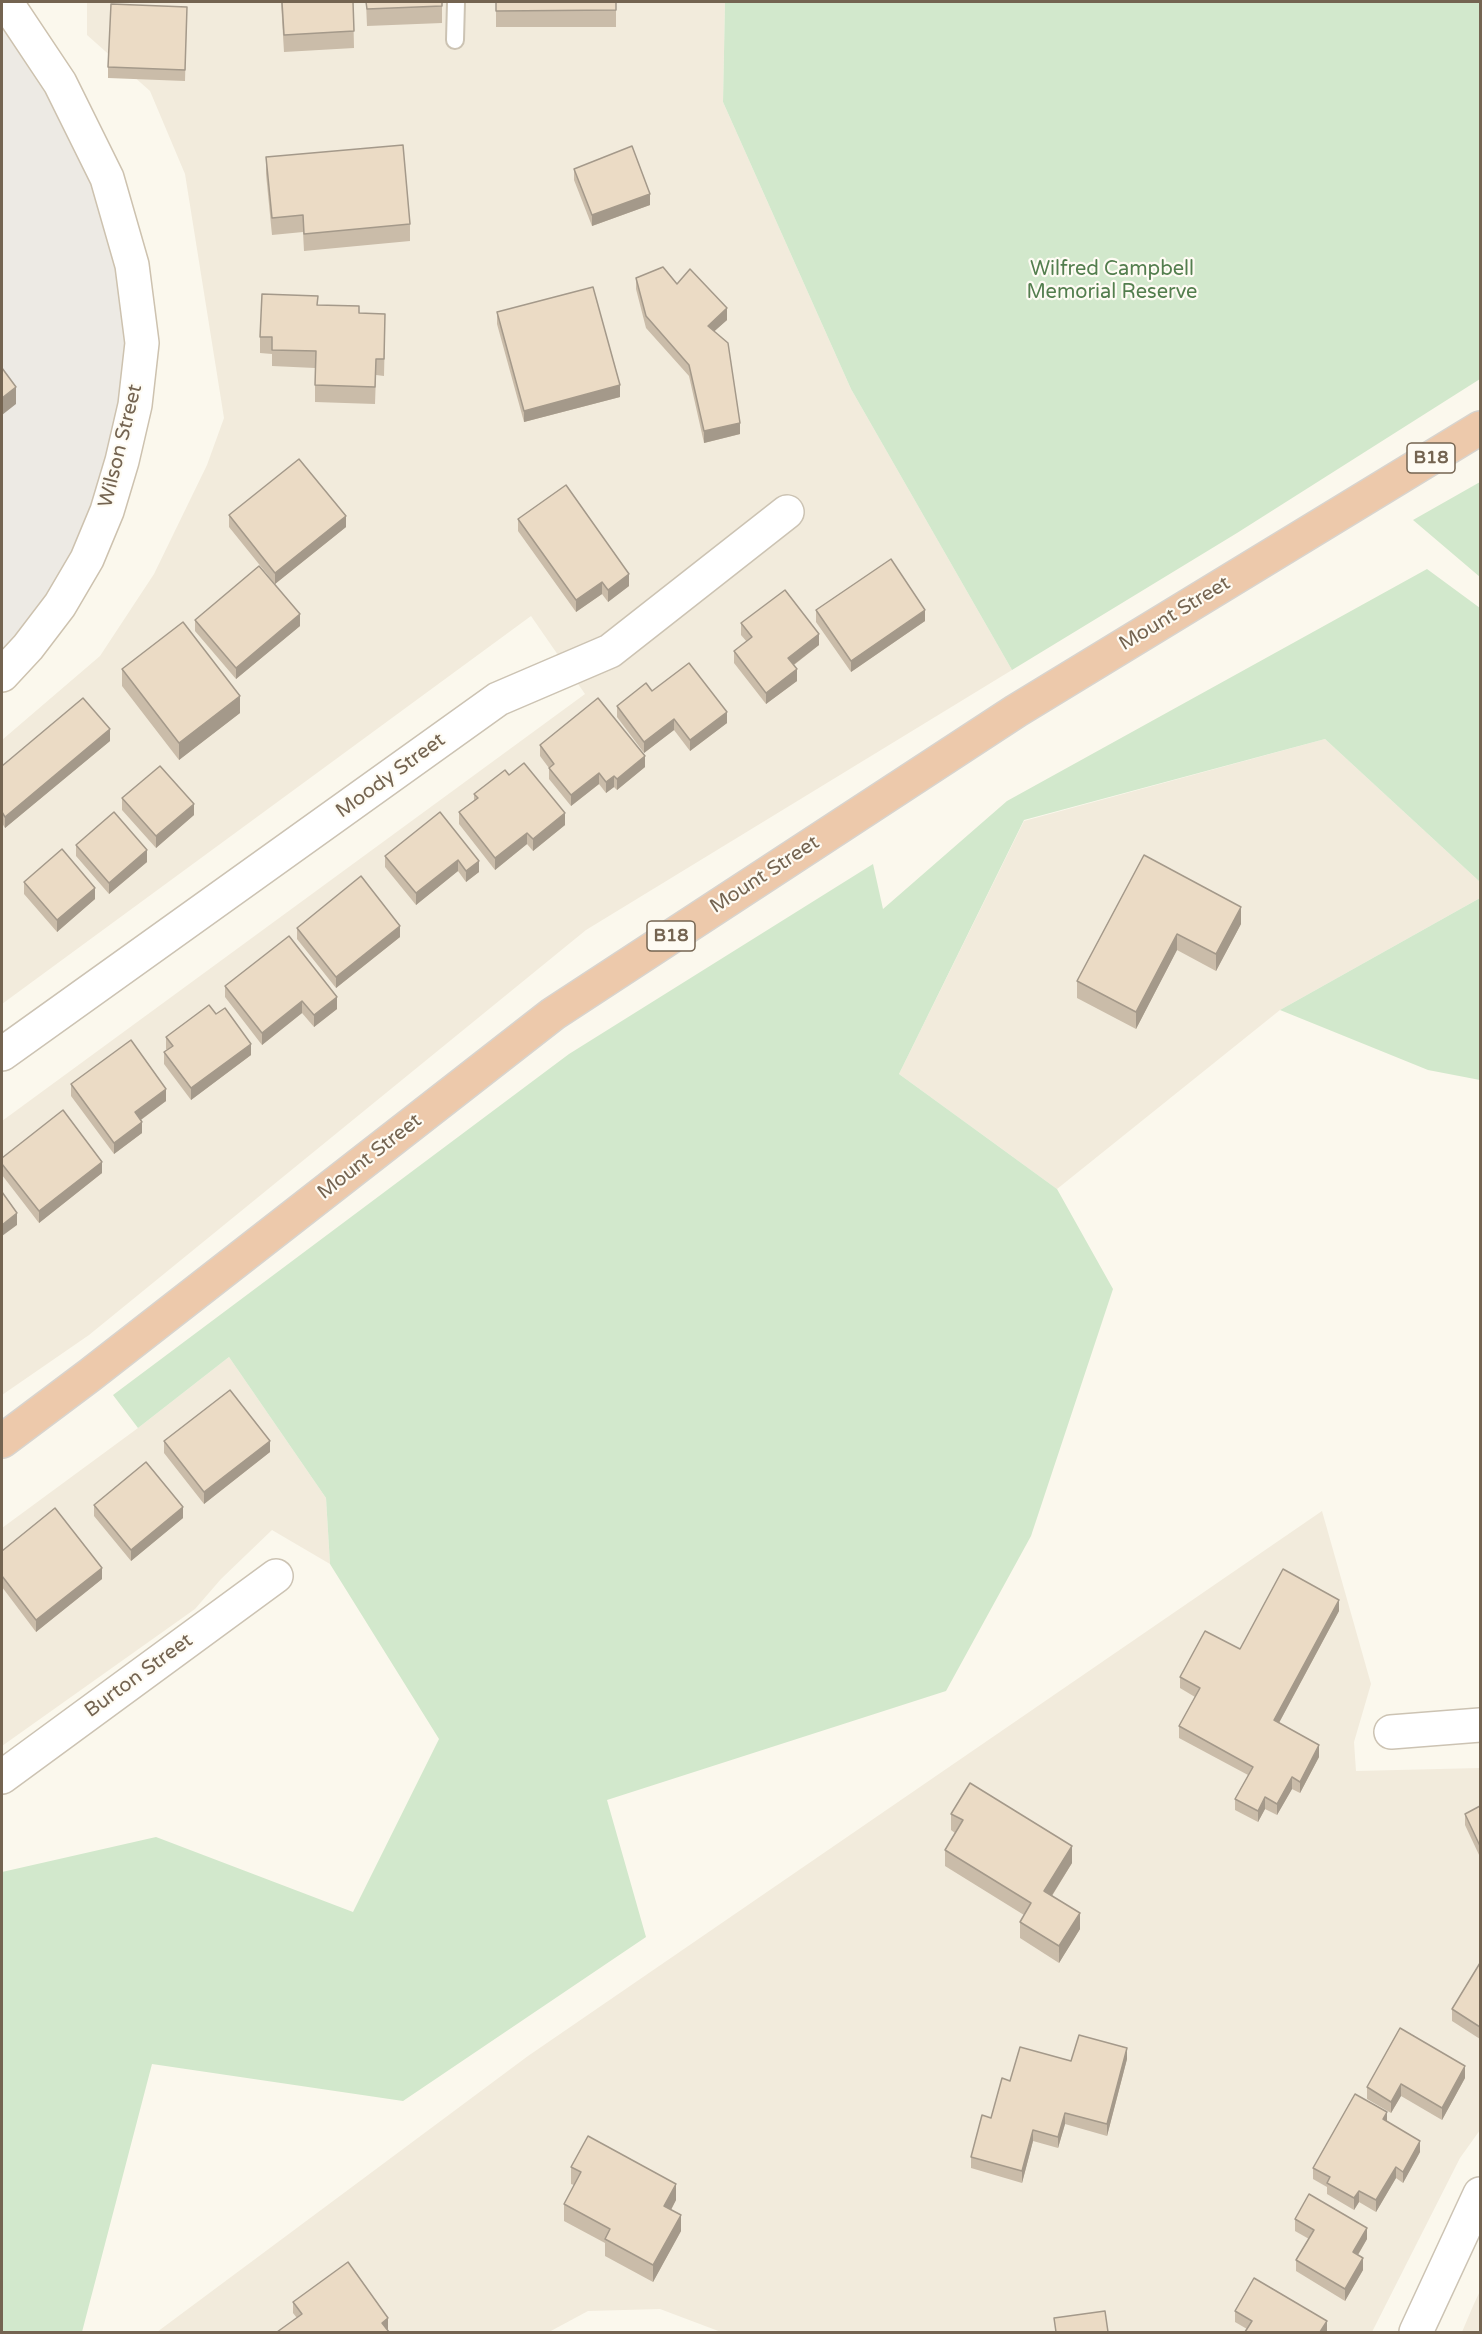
<!DOCTYPE html>
<style>
body{margin:0}
#map{position:relative;width:1482px;height:2334px;overflow:hidden;background:#fbf8ed;font-family:"Varela Round",sans-serif}
canvas{display:block}
.frame{position:absolute;inset:0;border:3px solid #746451;pointer-events:none}
</style>
<div id="map">
<canvas width="1482" height="2334"></canvas>
<div class="frame"></div>
</div>
<script>
const context = document.querySelector('canvas').getContext('2d');
context.lineJoin = 'round';
function paint(path, color) { context.fillStyle = color; context.fill(path, 'evenodd'); }
function trace(path, color, width, dash) { context.strokeStyle = color; context.lineWidth = width; context.lineCap = dash ? 'butt' : 'round'; context.setLineDash(dash || []); context.stroke(path); }
function drawText(font, color, halo, rows, align = 'center') {
  context.font = font + ' "Varela Round",sans-serif'; context.lineWidth = 4.5; context.setLineDash([]); context.textBaseline = 'middle'; context.strokeStyle = halo; context.fillStyle = color; for (const [text, x, y, turn = 0] of rows) {
    context.save(); context.translate(x, y); context.rotate((+turn || 0) * Math.PI / 180); context.textAlign = isNaN(turn) ? turn : align; if (halo) context.strokeText(text, 0, 0); context.fillText(text, 0, 0); context.restore();
  }
}
paint(new Path2D(`
 M87,2H725L723,102L851,389L1012,670L586,930L89,1335L2,1395V1121L585,694L531,616L2,1004V740L100,656L154,574L207,465L224,418L185,174L150,91L87,35Z
 M1325,739L1480,882V898L1280,1010L1057,1189L899,1074L1024,821Z
 M229,1357L326,1498L330,1564L272,1530L221,1579L195,1609L2,1746V1528L138,1428Z
 M1322,1511L1371,1684L1354,1742L1356,1771L1480,1768V2130L1460,2158L1372,2332H721L660,2309L588,2311L549,2332H157L528,2056Z
 M1480,2291V2332H1462L1473,2306Z`), '#f2ebdc');
paint(new Path2D(`
 M2,2L60,83L142,343L107,511L2,675Z`), '#edeae4');
paint(new Path2D(`
 M725,2H1480V379L1237,533L1012,670L851,389L723,102Z
 M1480,482V577L1413,520Z
 M1427,569L1480,608V882L1325,739L1024,820L899,1074L1057,1189L1113,1289L1031,1536L946,1691L607,1800L646,1937L403,2101L152,2064L82,2332H2V1872L156,1837L353,1912L439,1739L330,1564L326,1498L229,1357L138,1428L113,1395L569,1054L873,864L883,909L1007,801Z
 M1480,898V1080L1428,1070L1280,1010Z`), '#d2e8cc');
const lane = new Path2D(`
 M455,40L456,2`);
const street = new Path2D(`
 M2,1054L498,699L610,651L787,512
 M1391,1732L1480,1725
 M2,1777L276,1576
 M1416,2332L1480,2194`);
const secondary = new Path2D(`
 M2,675L28,647L60,605L87,559L107,511L122,461L135,405L142,343L132,265L107,178L60,83L6,2`);
const highway = new Path2D(`
 M2,1441L90,1375L553,1014L1016,711L1480,428`);
trace(lane, '#ccc3b3', 20);
trace(street, '#ccc3b3', 36);
trace(secondary, '#cdc2af', 36);
trace(highway, '#d8d4ce', 36);
trace(lane, '#fff', 16);
trace(street, '#fff', 33);
trace(secondary, '#fff', 33);
trace(highway, '#edc9ab', 33);
paint(new Path2D(`
 M281,2H353L354,48L284,52Z
 M366,2H442V23L367,26Z
 M496,2H616V27H496Z
 M187,7L185,81L108,78V67Z
 M266,157L410,224V241L304,251L303,232L272,235L266,174Z
 M574,169L650,205L592,226L574,180Z
 M636,278L677,284L727,320L714,331L740,434L704,443L689,376L646,328L636,289Z
 M318,305L359,313L385,330L384,376L376,375L375,404L315,402V368L272,366V354L260,353V337Z
 M497,312L620,397L524,422L497,324Z
 M229,515L346,527L275,584L229,527Z
 M518,519L629,586L608,602L602,594L576,612L518,531Z
 M816,610L925,621L851,672L816,622Z
 M195,620L300,626L236,679L195,631Z
 M741,623L819,645L794,665L797,681L766,704L734,663V651L747,642L741,635Z
 M122,669L240,713L179,760L122,686Z
 M652,691L727,723L690,751L674,730L644,753L617,717V706Z
 M110,741L5,828L2,823V766Z
 M540,745L645,767L617,790L614,787L606,793L599,784L571,806L549,779V768L540,756Z
 M509,775L565,825L533,851L527,844L495,870L459,824V812L474,800V794Z
 M122,798L194,815L156,848L122,810Z
 M440,812L479,872L466,882L458,871L416,905L385,867V856Z
 M76,845L147,862L109,894L76,856Z
 M1144,855L1241,924L1216,971L1177,950L1136,1029L1077,998V981Z
 M24,882L95,899L57,932L24,894Z
 M297,928L400,937L336,988L297,939Z
 M225,986L337,1009L314,1027L302,1013L262,1045L225,997Z
 M216,1014L251,1055L191,1100L164,1064V1052L167,1050L166,1049V1037Z
 M71,1084L166,1101L141,1120L142,1133L114,1154L71,1096Z
 M2,1158L102,1173L39,1223L2,1175Z
 M164,1441L270,1452L204,1504L164,1453Z
 M94,1505L183,1518L131,1561L94,1516Z
 M2,1551L102,1579L36,1632L2,1587Z
 M1339,1611L1279,1723L1319,1757L1300,1793L1292,1789L1277,1815L1265,1809L1258,1822L1235,1810V1799L1248,1775L1179,1738V1726L1195,1697L1180,1688V1677L1240,1649Z
 M1480,1806V1857L1465,1825V1814Z
 M951,1814L1072,1863L1052,1896L1080,1929L1059,1963L1020,1938V1922L1024,1915L945,1866V1850L955,1833L951,1830Z
 M1480,1963V2039L1452,2021V2009Z
 M1127,2059L1107,2136L1065,2124L1058,2148L1033,2141L1022,2183L971,2168V2157L1010,2081L1071,2061Z
 M1465,2078L1442,2120L1401,2096L1391,2113L1367,2099V2087Z
 M1387,2122L1420,2152L1403,2183L1396,2178L1376,2212L1359,2202L1354,2210L1327,2194V2187L1313,2179V2168Z
 M571,2167L676,2200L671,2210L681,2231L653,2282L605,2256V2243L564,2221V2204L574,2185L571,2184Z
 M1295,2219L1367,2239L1358,2255L1363,2270L1345,2301L1296,2271V2260L1309,2239L1295,2231Z
 M293,2302L388,2329L387,2330L297,2318L293,2313Z
 M1235,2311L1327,2332L1247,2329L1235,2322Z`), '#cabca9');
paint(new Path2D(`
 M650,194V205L592,226V215Z
 M727,308V320L708,337V326Z
 M620,385V397L524,422V411Z
 M16,387V404L2,415V398Z
 M740,423V434L704,443V431Z
 M346,516V527L275,584V573Z
 M629,574V586L608,602V590Z
 M602,582V594L576,612V600Z
 M925,610V621L851,672V661Z
 M300,614V626L236,679V668Z
 M819,634V645L788,669V658Z
 M797,669V681L766,704V693Z
 M240,696V713L179,760V743Z
 M727,712V723L690,751V740Z
 M674,719V730L644,753V742Z
 M110,729V741L5,828V817Z
 M645,756V767L617,790V779Z
 M599,773V784L571,806V795Z
 M614,776V787L606,793V782Z
 M194,804V815L156,848V836Z
 M565,813V825L533,851V839Z
 M527,833V844L495,870V858Z
 M147,850V862L109,894V883Z
 M458,860V871L416,905V893Z
 M479,861V872L466,882V871Z
 M95,888V899L57,932V920Z
 M1241,907V924L1216,971V954Z
 M400,926V937L336,988V977Z
 M1177,934V950L1136,1029V1012Z
 M337,997V1009L314,1027V1015Z
 M302,1001V1013L262,1045V1033Z
 M251,1044V1055L191,1100V1088Z
 M166,1089V1101L135,1124V1112Z
 M142,1122V1133L114,1154V1143Z
 M102,1162V1173L39,1223V1211Z
 M17,1213V1225L2,1236V1225Z
 M270,1441V1452L204,1504V1492Z
 M183,1507V1518L131,1561V1550Z
 M102,1568V1579L36,1632V1620Z
 M1339,1600V1611L1274,1732V1720Z
 M1319,1745V1757L1300,1793V1782Z
 M1292,1777V1789L1277,1815V1804Z
 M1265,1797V1809L1258,1822V1811Z
 M1072,1846V1863L1044,1908V1891Z
 M1080,1913V1929L1059,1963V1946Z
 M1127,2048V2059L1107,2136V2124Z
 M1465,2066V2078L1442,2120V2108Z
 M1401,2084V2096L1391,2113V2102Z
 M1387,2112V2124L1383,2119Z
 M1065,2113V2124L1058,2148V2137Z
 M1033,2130V2141L1022,2183V2171Z
 M1420,2141V2152L1403,2183V2172Z
 M1396,2167V2178L1376,2212V2200Z
 M676,2184V2200L664,2223V2206Z
 M1359,2191V2202L1354,2210V2198Z
 M681,2215V2231L653,2282V2265Z
 M1367,2228V2239L1353,2263V2252Z
 M1363,2258V2270L1345,2301V2289Z
 M388,2318V2329L384,2332L382,2323Z
 M1327,2321V2332H1320Z`), '#a4998a');
const building = new Path2D(`
 M282,2H353L354,31L284,35Z
 M366,2H442V6L367,9Z
 M496,2H616V10L496,11Z
 M111,4L187,7L185,70L108,67Z
 M403,145L410,224L304,234L303,215L272,218L266,157Z
 M632,146L650,194L592,215L574,169Z
 M663,267L677,284L690,269L727,308L708,326L728,343L740,423L704,431L689,365L646,316L636,278Z
 M593,287L620,385L524,411L497,312Z
 M262,294L318,296L317,305L359,306V313L385,314L384,359H376L375,387L315,385L316,351L272,350V337H260Z
 M2,368L16,387L2,398Z
 M299,459L346,516L275,573L229,515Z
 M566,485L629,574L608,590L602,582L576,600L518,519Z
 M891,559L925,610L851,661L816,610Z
 M259,566L300,614L236,668L195,620Z
 M785,590L819,634L788,658L797,669L766,693L734,651L752,637L741,623Z
 M183,622L240,696L179,743L122,669Z
 M689,663L727,712L690,740L674,719L644,742L617,706L646,683L652,691Z
 M83,698L110,729L5,817L2,812V766Z
 M598,698L645,756L617,779L614,776L606,782L599,773L571,795L549,768L554,764L540,745Z
 M524,763L565,813L533,839L527,833L495,858L459,812L478,798L474,794L505,770L509,775Z
 M160,766L194,804L156,836L122,798Z
 M114,812L147,850L109,883L76,845Z
 M440,812L479,861L466,871L458,860L416,893L385,856Z
 M62,849L95,888L57,920L24,882Z
 M1144,855L1241,907L1216,954L1177,934L1136,1012L1077,981Z
 M361,876L400,926L336,977L297,928Z
 M289,936L337,997L314,1015L302,1001L262,1033L225,986Z
 M209,1005L216,1014L225,1008L251,1044L191,1088L164,1052L173,1046L166,1037Z
 M131,1040L166,1089L135,1112L142,1122L114,1143L71,1084Z
 M63,1110L102,1162L39,1211L2,1164V1158Z
 M2,1192L17,1213L2,1225Z
 M230,1390L270,1441L204,1492L164,1441Z
 M146,1462L183,1507L131,1550L94,1505Z
 M55,1508L102,1568L36,1620L2,1576V1551Z
 M1283,1569L1339,1600L1274,1720L1319,1745L1300,1782L1292,1777L1277,1804L1265,1797L1258,1811L1235,1799L1253,1767L1179,1726L1200,1688L1180,1677L1205,1631L1240,1649Z
 M970,1783L1072,1846L1044,1891L1080,1913L1059,1946L1020,1922L1031,1903L945,1850L963,1820L951,1814Z
 M1480,1806V1846L1465,1814Z
 M1480,1963V2027L1452,2009Z
 M1400,2028L1465,2066L1442,2108L1401,2084L1391,2102L1367,2087Z
 M1079,2035L1127,2048L1107,2124L1065,2113L1058,2137L1033,2130L1022,2171L971,2157L982,2115L991,2118L1002,2078L1010,2081L1020,2047L1071,2061Z
 M1355,2094L1387,2112L1383,2119L1420,2141L1403,2172L1396,2167L1376,2200L1359,2191L1354,2198L1327,2183L1330,2177L1313,2168Z
 M588,2136L676,2184L664,2206L681,2215L653,2265L605,2239L610,2229L564,2204L581,2172L571,2167Z
 M1309,2194L1367,2228L1353,2252L1363,2258L1345,2289L1296,2260L1314,2230L1295,2219Z
 M348,2262L388,2318L382,2323L389,2332H277L302,2314L293,2302Z
 M1254,2278L1327,2321L1320,2332H1245L1252,2321L1235,2311Z
 M1105,2311L1108,2332H1056L1054,2318Z`);
paint(building, '#ebdbc5');
trace(building, '#a4998a', 1.5);
for (const [x, y, w] of [
 [1431,458,48],
 [671,936,48]
]) { const box = new Path2D(); box.roundRect(x - w / 2, y - 15, w, 30, 4.5); context.fillStyle = '#fefbf3'; context.fill(box); trace(box, '#746451', 1.5); }
drawText('bold 18px', '#746451', null, [
 ["B18",1431,458],
 ["B18",671,936]
]);
drawText('20px', '#537e4e', '#fefbf3', [
 ["Wilfred Campbell",1112,270],
 ["Memorial Reserve",1112,293]
]);
drawText('20px', '#746451', '#fefbf3', [
 ["Wilson Street",121,446,-76],
 ["Mount Street",1175,614,-31],
 ["Moody Street",391,776,-36],
 ["Mount Street",765,875,-33],
 ["Mount Street",370,1157,-38],
 ["Burton Street",139,1676,-36]
]);
</script>
